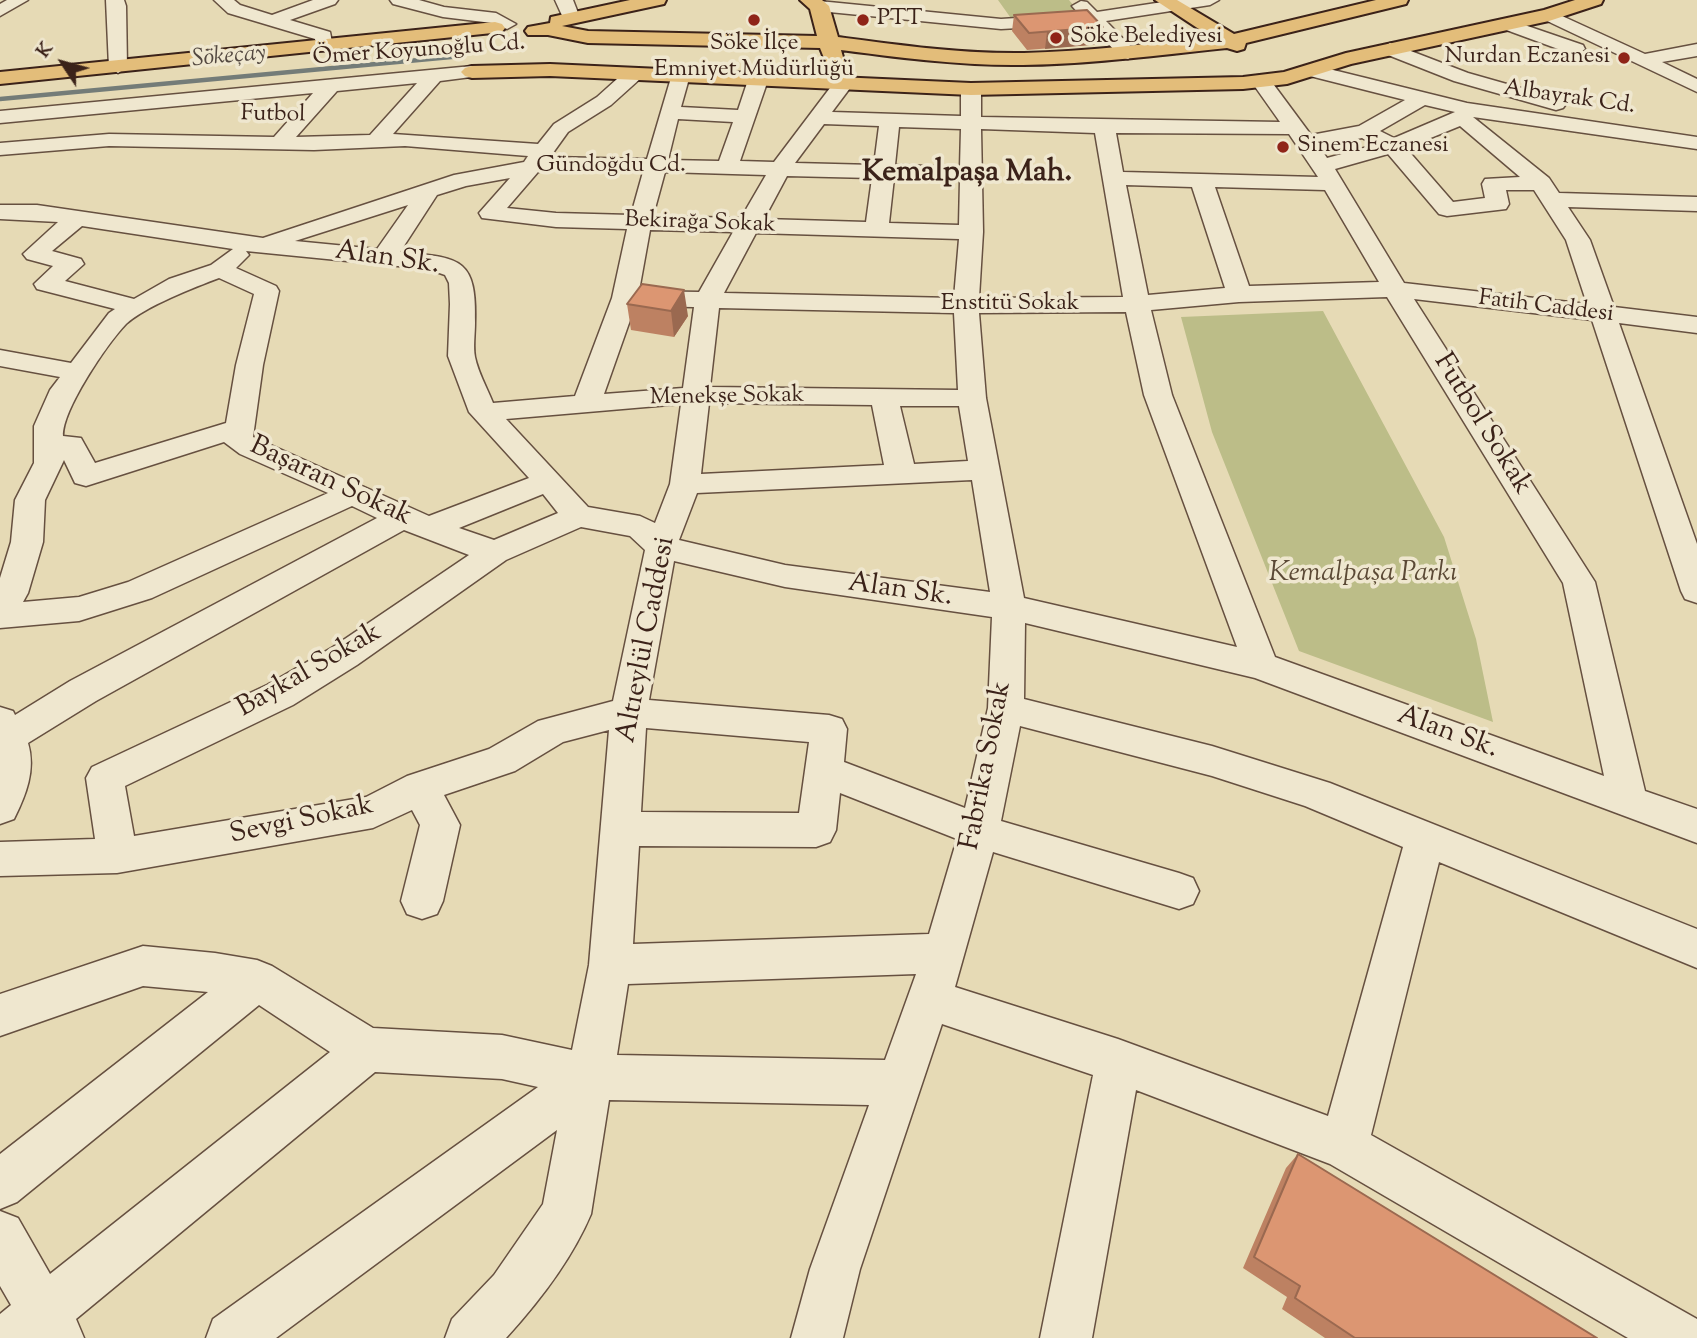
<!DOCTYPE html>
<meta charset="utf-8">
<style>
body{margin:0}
#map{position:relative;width:1697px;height:1338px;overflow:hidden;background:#e6dab5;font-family:"Sorts Mill Goudy",serif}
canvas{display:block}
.north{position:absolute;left:28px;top:28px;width:70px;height:70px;-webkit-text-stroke:5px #efe7cf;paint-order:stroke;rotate:306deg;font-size:19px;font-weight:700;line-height:28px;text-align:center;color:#3b2219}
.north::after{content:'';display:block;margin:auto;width:24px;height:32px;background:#3b2219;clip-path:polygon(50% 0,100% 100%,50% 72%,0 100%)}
</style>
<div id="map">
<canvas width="1697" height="1338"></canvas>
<div class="north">K</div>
</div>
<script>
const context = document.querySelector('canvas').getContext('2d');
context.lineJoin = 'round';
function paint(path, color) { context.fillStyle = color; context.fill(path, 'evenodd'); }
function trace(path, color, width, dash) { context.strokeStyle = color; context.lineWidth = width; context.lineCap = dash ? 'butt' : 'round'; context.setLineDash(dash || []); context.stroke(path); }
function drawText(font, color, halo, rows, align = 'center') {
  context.font = font + ' "Sorts Mill Goudy",serif'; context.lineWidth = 7; context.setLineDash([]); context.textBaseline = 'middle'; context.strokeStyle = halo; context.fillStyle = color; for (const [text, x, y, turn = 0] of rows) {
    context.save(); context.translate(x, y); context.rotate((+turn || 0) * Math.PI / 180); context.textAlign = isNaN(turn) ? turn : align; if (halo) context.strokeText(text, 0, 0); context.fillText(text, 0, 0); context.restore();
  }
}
paint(new Path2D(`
 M998,0H1069L1082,16L1013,21Z
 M1323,311L1444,537L1476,639L1493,722L1299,651L1212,432L1181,317Z`), '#bcbd88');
trace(new Path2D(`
 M0,99L462,56`), '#747c78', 4.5);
const minor = new Path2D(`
 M7,0H28L0,16V4Z
 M106,0H124L126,6L127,67L118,73L109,67Z
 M214,0H234L240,5L272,15L313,0H338L335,4L290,20L330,32L333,47L331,51H317L315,39L228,13Z
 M390,0H419L444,7L496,13L516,24L507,29L492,23L443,17L393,4Z
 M555,0H573L580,18L577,22H565Z
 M1176,0H1219L1210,5L1106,21L1137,53L1128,59L1121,57L1089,24L1001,29L819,11L810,6L819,1L1001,19L1079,14L1072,6L1081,1L1087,2L1097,12Z
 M1549,10L1645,54L1697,44V56L1662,62L1697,79V92L1543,19L1540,15L1543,11Z
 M1507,19L1583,45L1585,49L1576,55L1569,53L1501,28L1498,24L1501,20Z
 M1390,43L1468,73L1563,100L1566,104L1563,108L1556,110L1454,81L1383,53L1381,49Z
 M1313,65L1467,103L1697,137V149L1473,117L1549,178L1559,193L1697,197V211L1568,207L1590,240L1614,307L1697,317V333L1619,323L1697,544V603L1685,599L1681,591L1592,320L1414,299L1595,582L1645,791L1697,809V843L1255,678L1025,623L1024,699L1212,746L1330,783L1697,929V968L1439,862L1371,1135L1697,1319V1338H1628L1330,1164L1136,1090L1092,1338H1040L1093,1075L942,1024L860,1269L843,1338H791L810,1269L869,1105L609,1100L591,1214C572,1259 539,1302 506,1338H445L452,1319L494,1275L543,1204L557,1130L276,1338H206L213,1319L538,1087L502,1079L375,1072L76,1319L84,1338H0V1314L11,1305L0,1286V1211L18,1218L50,1274L330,1052L259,1005L17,1202L0,1209V1154L208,992L143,986L0,1036V994L143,946L215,953L257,960L272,966L373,1028L502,1035L572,1050L589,965L609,730L563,742L515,771L444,795L460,825L443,901L437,914L422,919L407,914L401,901L420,825L412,810L373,828L117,873L0,876V842L95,839L86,778L92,767L267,685L333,647L469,555L404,530L96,701L28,743C36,770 26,795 14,819L0,824V707L13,711L15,715L70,681L377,518L352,506L152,598L79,621L0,628V578L11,542L15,500L34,463V426L50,390L60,377L0,366V350L71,363L109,313L115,309L37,289L34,284L53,266L27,259L23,254L58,222L0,219V205H37L263,238L454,175L524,162L528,156L405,146L314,150L109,146L0,155V143L109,134L274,137L313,93L0,123V111L472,66L479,68L482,72L479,76L440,81L393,134L538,144L554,124L597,97L627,70H641L644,74L641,78L611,105L568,132L550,157L647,159L673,71H687L690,75L681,107L738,110L748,80L758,74L768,80L740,161L774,162L836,80L843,78L853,84L832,112L961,116V89L971,83L981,89V117L1280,122L1251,81L1261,75L1268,77L1311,135L1359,126L1405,100L1306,75L1303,71L1306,67ZM417,83L370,135L296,137L337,91ZM1425,105L1455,112L1394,138L1380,131ZM678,119L733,122L719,161L668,160ZM824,124L879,126L874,165L795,163ZM1460,126L1520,177L1485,179L1482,184L1485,198L1453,202L1406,148ZM899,127L961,129L960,167L895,165ZM981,129L1095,133L1123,297L979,298L983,232ZM1116,133L1289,134L1318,177L1123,172ZM1362,138L1375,145L1327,158L1319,146ZM1388,154L1439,214L1447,216L1506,209L1509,204L1506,190H1534L1566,240L1587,304L1404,283L1335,169ZM552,169L643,172L631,215L556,213L507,208L538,172ZM665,172L766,175L741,218L653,216ZM787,176L872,178L866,222L764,219ZM510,178L479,213L482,218L556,227L627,229L612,298L575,396L493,403C487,388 478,372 475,357C473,347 475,334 475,323C477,257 460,258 400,252L437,195L466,186ZM894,178L960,180L959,225L889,223ZM1126,185L1192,187L1225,288L1148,295ZM1215,187L1325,190L1379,282L1249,286ZM408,205L377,249L295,241ZM82,226L233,249L211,265L169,279L134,299L65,281L84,264L81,259L52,251ZM650,230L733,232L699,292L639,291ZM756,233L959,239L954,298L724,293ZM246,251L428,269L445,275L449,283L450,304L448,356L469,412L529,478L429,516L253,437L263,365L279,291L276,286L236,268L249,255ZM219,278L254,294L236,365L226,423L95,463L81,438L63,436C62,410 107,344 126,324C144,307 195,287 219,278ZM1387,297L1563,583L1604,776L1275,657L1172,395L1151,310L1239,302ZM635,306L694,307L683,388L604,394ZM719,308L954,313L958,390L710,387ZM1126,312L1144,395L1237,647L1024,598L986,398L979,313ZM709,403L872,405L884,465L701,474ZM681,404L670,484L655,523L640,516L588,507L506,419ZM900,406H959L968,461L914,464ZM224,442L240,454L328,493L128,582L79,597L23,602L28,593L43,542L45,500L64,460L75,483L86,486ZM972,480L990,592L785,565L679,540L697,493ZM543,494L558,513L494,540L459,528ZM581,527L630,536L645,550L613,701L538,721L489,749L407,776L366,797L134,836L125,786L293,705L357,665L506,560ZM674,561L785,587L992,617L988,708L965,808L844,762L847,729L842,719L829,715L649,700ZM1020,726L1212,776L1305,806L1403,847L1328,1116L1118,1039L955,987L993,852L1179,909L1193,904L1199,891L1193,878L1179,873L1001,821ZM646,728L809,742L799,813L641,812ZM840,793L957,839L929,934L633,944L639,846L816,847L830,842L836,830ZM916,974L885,1060L617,1055L628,984Z`);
const major = new Path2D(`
 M630,0H666L664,4L562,26L588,31L817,36L810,9L800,0H822L829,6L838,37C899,45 962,54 1024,53C1087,51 1149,44 1211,37L1155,0H1177L1234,34L1376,0H1408L1406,4L1246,43L1244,49L1237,51L1227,48C1159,55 1092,64 1023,65C963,66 901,58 841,50L845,64L842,68H828L820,48L588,43L548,35H528L525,31L528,27L550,23L551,17Z
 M1575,0H1603L1601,4L1549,21L1351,64L1287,84L1243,89L971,95L550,76L472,78L465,76L461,72L465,68L472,66L550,64L971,83L1243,77L1284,72L1346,53L1544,10Z
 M495,22L502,24L505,28L502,32L0,84V72Z`);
trace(minor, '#665040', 3);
trace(major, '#3b2219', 4);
paint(minor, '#efe7cf');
paint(major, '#e3bd7a');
paint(new Path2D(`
 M1014,15L1101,44L1027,50L1012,31Z
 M642,284L688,316L674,337L631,330L627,304Z
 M1298,1154L1597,1338H1325L1282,1309L1287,1297L1243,1268L1286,1168Z`), '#bd8162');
paint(new Path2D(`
 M1103,27L1101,44L1045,49L1047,32Z
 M684,290L688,316L674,337L671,311Z`), '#9a6950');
const building = new Path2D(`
 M1087,10L1103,27L1029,33L1014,15Z
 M642,284L684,290L671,311L627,304Z
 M1298,1154L1597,1338H1355L1295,1298L1300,1286L1254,1257Z`);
paint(building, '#dc9672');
trace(building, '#9a6950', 2);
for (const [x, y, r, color] of [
 [754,20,7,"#8f2418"],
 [863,20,7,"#8f2418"],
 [1056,38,7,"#8f2418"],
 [1624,58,7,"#8f2418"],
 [1283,147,7,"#8f2418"]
]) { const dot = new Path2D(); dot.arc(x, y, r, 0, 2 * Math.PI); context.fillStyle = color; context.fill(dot); trace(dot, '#efe7cf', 2.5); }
drawText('23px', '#3b2219', '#efe7cf', [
 ["PTT",877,20],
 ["Söke Belediyesi",1070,38],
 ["Söke İlçe",754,45,"center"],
 ["Emniyet Müdürlüğü",754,71,"center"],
 ["Nurdan Eczanesi",1610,58,"right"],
 ["Sinem Eczanesi",1297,147]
], 'left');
drawText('23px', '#3b2219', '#efe7cf', [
 ["Ömer Koyunoğlu Cd.",419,52,-4],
 ["Albayrak Cd.",1569,99,8],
 ["Futbol",273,116,1],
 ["Gündoğdu Cd.",611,167],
 ["Bekirağa Sokak",700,224,2],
 ["Enstitü Sokak",1010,305],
 ["Fatih Caddesi",1546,308,7],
 ["Menekşe Sokak",727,398,-1]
]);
drawText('italic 24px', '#534840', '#efe7cf', [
 ["Sökeçay",229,58,-5]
]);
drawText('28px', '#3b2219', '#efe7cf', [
 ["Alan Sk.",387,260,8],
 ["Futbol Sokak",1481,425,58],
 ["Başaran Sokak",330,483,25],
 ["Alan Sk.",900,592,8],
 ["Altıeylül Caddesi",648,640,-79],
 ["Baykal Sokak",310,672,-30],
 ["Alan Sk.",1447,734,20],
 ["Fabrika Sokak",988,766,-79],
 ["Sevgi Sokak",302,822,-12]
]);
drawText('italic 28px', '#5b4935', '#efe7cf', [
 ["Kemalpaşa Parkı",1363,575]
]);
drawText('bold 30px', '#3b2219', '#efe7cf', [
 ["Kemalpaşa Mah.",967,175]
]);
</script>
